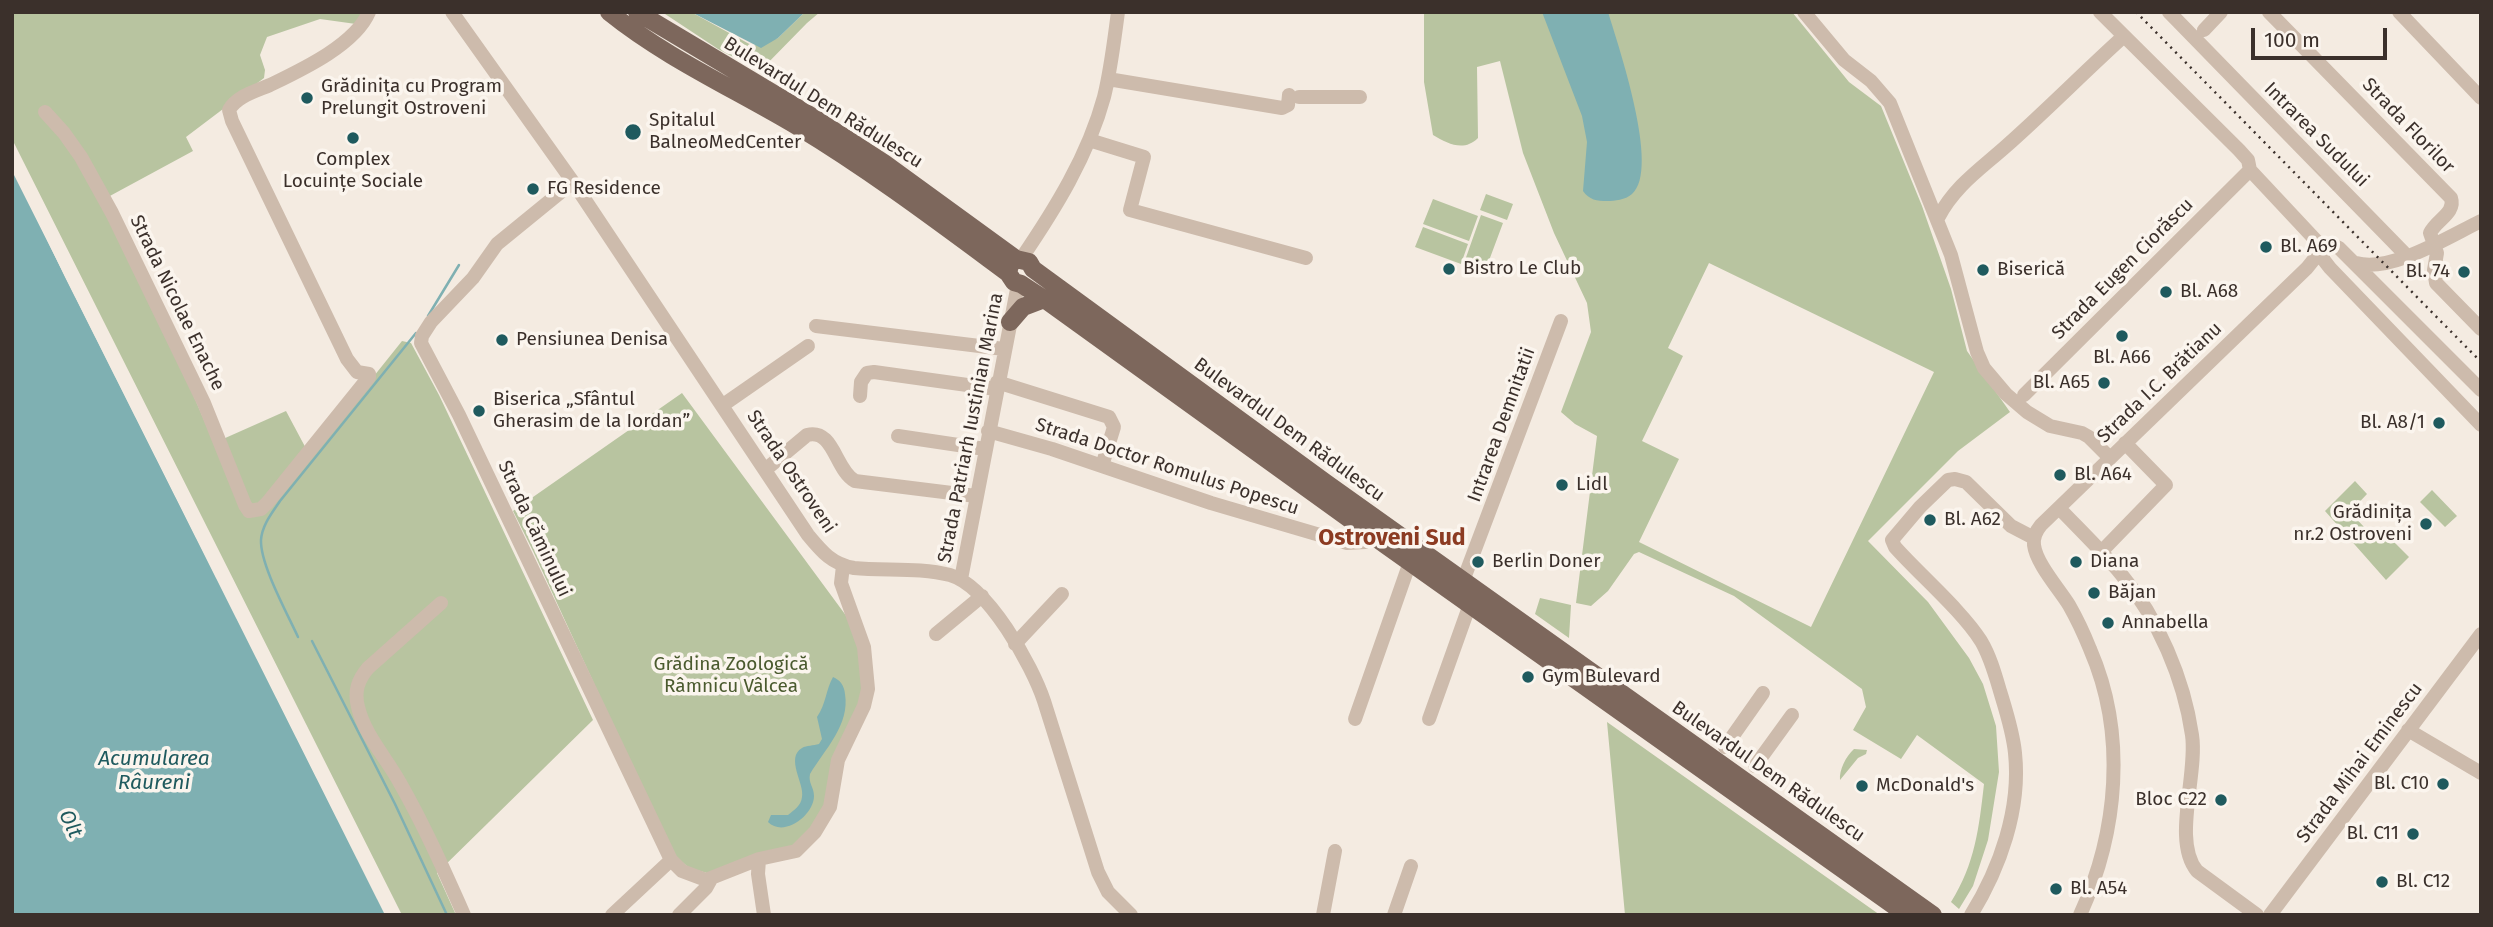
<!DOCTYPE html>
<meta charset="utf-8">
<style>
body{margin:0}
#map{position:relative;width:2493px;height:927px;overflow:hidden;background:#f4ebe1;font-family:"Fira Sans",sans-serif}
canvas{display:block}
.frame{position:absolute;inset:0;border:14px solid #3b302b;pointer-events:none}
.scale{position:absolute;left:2251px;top:28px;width:136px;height:32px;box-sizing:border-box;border:4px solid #3b302b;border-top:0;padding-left:9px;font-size:21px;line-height:24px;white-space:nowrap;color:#3b302b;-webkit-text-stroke:5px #fbf5ee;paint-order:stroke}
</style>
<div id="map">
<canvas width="2493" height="927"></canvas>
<div class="frame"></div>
<div class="scale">100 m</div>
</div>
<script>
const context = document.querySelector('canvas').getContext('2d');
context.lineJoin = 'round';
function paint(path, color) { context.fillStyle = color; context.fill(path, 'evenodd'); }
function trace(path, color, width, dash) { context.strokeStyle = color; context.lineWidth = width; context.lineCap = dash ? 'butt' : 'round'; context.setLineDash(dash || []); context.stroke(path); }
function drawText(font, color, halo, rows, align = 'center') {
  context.font = font + ' "Fira Sans",sans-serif'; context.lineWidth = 7; context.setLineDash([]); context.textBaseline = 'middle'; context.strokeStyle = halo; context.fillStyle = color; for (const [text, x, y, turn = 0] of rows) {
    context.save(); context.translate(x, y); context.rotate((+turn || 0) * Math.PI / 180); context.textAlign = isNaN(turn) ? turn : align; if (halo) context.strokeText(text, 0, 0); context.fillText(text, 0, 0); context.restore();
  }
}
paint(new Path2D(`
 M12,12H365L356,24L320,19L267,37L260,55L265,70L264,78L186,137L193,151L108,197L214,443L286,411L310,456L402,341L411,343L439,395L593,720L437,873L456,915H402L12,139Z
 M662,12H691L753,46L778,38L805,12H820L807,23L760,71L718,49Z
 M1424,12H1792L1849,82L1881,106L1922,206L1951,289L1967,351L2010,412L1958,451L1868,541L1928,602L1969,658L1983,684L1996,726L1999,772L1988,840L1973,886L1959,909L1951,902C1975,864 1979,828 1984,784L1917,735L1901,759L1853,730L1866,707L1862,689L1734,596L1639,552L1634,554L1608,591L1591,606L1576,603L1597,436L1575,424L1561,412L1591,332L1587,303L1554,233L1523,153L1500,61L1477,67L1478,138C1464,152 1448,144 1433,135L1424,82ZM1709,263L1934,372L1811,627L1639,542L1679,459L1642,441L1683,356L1668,348Z
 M1486,194L1513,204L1507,220L1480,210Z
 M1433,199L1478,216L1469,241L1423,224Z
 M1481,215L1503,223L1484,274L1463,266Z
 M1423,227L1468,244L1461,264L1415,247Z
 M682,393L850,621L861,653L863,694L828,804L801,844L707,873L689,868L672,853L533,551L513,511Z
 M2355,481L2367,494L2350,512L2379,543L2387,535L2409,557L2386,580L2325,511Z
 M2432,490L2457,516L2445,527L2420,502Z
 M1540,598L1571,605L1569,638L1535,614Z
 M1607,722L1880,915H1625Z
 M1854,749L1867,750L1866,754L1858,758L1840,780C1839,770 1846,756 1854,749Z`), '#b8c4a0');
paint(new Path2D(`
 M691,12H805L778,38L761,48Z
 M1542,12H1608C1618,45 1661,170 1632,194C1625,200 1615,201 1607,201C1597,201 1589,200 1583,191L1587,142L1582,116Z
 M12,171L386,915H12Z
 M833,677C840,680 844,685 845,694C850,725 825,749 810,774C808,783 814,787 814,796C814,815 784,838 768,822L771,815H788C794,810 801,806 802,797C805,784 785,758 802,748C807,745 813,746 819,744L822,739L817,717C826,704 826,689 833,677Z`), '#7fb0b2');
paint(new Path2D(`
 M12,167L15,169L390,915H385L65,277Z`), '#f4ebe1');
trace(new Path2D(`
 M428,316L459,265
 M298,637C287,613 260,564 261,540C262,525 272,513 280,501L416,333
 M312,641L395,804L447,915`), '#7fb0b2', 2.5);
trace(new Path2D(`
 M452,12L573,182L808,535C822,552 832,564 854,568C885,571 920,567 950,575C988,586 1032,665 1044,701L1098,872L1108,892L1131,915
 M1804,12L1844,60L1871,81L1890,103L1951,255L1977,352L1984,368L2006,394L2027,412L2050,426L2082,433L2089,437L2110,458
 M2100,12L2239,150L2248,160L2250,170
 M2169,12L2407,256
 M2269,12L2451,198C2456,213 2436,220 2430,233L2437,253L2434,270L2436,283L2481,329
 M2399,12L2481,98
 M2204,30L2221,12
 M1108,79L1282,108L1288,105L1289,95
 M1299,97H1360
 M45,112L64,133L81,157L112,213L204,403L245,505L249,511L261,509L268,502L369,377V374L357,372L347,359L232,121L229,110C237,96 256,91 270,85C301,70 355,45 369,12
 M1089,140L1144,157L1130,210L1306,258
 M2250,170L2323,248V259L2330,268L2481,425
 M573,182L497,244L473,278L431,322L422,336L421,343L459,415L671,860L682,871L706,880L759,859L796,851L815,832L830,807L838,760L864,706L868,689L864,647L841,583L843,566
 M1938,218C1954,187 1979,170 2004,148C2045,112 2083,73 2124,36
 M2323,248L2333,245L2339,248L2481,390
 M1021,259C1055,209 1088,156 1104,97C1111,69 1114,41 1118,12
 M2356,263C2391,273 2448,237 2481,221
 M816,326L1004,349
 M997,382L1109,417L1114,427L1102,466
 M2024,395L2250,170
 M860,396L861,382L867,373L874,372L996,389
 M723,405L808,346
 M988,431L1052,449L1211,503L1347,543L1365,542L1375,537
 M898,436L985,449
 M765,470L807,435C834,428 835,470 855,481L976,496
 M2059,508C2080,530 2102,551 2121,574C2158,618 2184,679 2192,735C2198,774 2172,841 2197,871L2257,915
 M2101,552L2166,485L2125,443
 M961,579L1018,284
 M1463,581L1561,321
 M441,603L368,668C358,680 354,691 358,707C365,736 386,757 400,783C424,825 444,870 464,915
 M936,634L982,596
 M1015,644L1062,594
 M1355,719L1410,562
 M1429,719L1470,604
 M2408,730L2481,773
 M1725,747L1763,693
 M1755,766L1792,715
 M759,859L758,874L764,915
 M612,915L671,860
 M679,915L706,888L711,879
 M1323,915L1335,851
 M1394,915L1411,866
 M1971,915C2000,868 2021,809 2015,753C2013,732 2006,711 2000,691C1995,674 1990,656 1981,641C1962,611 1920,575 1895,547L1892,540L1920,507L1948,480L1955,479L1966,482L2011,526L2034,538
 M2080,915C2118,832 2127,734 2090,649C2084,634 2077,619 2069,605C2059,589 2036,563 2034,545C2033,537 2036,531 2041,525L2307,268L2323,248
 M2270,915L2481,634`), '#cdbbac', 14);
trace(new Path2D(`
 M609,12C666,58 735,89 797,126C870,170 939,222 1008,273L1014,282L1021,284L1047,301L1387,546L1907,915
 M637,12L816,119L884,163L1016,259
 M1008,273L1010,265L1016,259L1029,262L1033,269L1326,483L1933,915
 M1010,322L1023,307L1044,299`), '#7d675c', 18);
trace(new Path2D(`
 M2136,12L2481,362`), '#3b302b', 2.5, [2, 5]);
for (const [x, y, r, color] of [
 [307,98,7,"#1f5a5e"],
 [633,132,9,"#1f5a5e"],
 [353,138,7,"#1f5a5e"],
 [533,189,7,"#1f5a5e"],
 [2266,247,7,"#1f5a5e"],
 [1449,269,7,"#1f5a5e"],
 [1983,270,7,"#1f5a5e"],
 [2464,272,7,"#1f5a5e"],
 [2166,292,7,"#1f5a5e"],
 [2122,336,7,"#1f5a5e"],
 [502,340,7,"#1f5a5e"],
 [2104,383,7,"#1f5a5e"],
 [479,411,7,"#1f5a5e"],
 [2439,423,7,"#1f5a5e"],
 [2060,475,7,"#1f5a5e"],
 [1562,485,7,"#1f5a5e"],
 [1930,520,7,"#1f5a5e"],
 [2426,524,7,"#1f5a5e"],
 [1478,562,7,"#1f5a5e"],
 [2076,562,7,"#1f5a5e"],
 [2094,593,7,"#1f5a5e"],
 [2108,623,7,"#1f5a5e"],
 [1528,677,7,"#1f5a5e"],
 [2443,784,7,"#1f5a5e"],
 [1862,786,7,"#1f5a5e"],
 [2221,800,7,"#1f5a5e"],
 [2413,834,7,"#1f5a5e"],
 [2382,882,7,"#1f5a5e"],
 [2056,889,7,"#1f5a5e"]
]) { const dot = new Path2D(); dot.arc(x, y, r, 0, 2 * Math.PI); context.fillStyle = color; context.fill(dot); trace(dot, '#fbf5ee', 2.5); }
drawText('19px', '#3b302b', '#fbf5ee', [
 ["Grădinița cu Program",321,87],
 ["Prelungit Ostroveni",321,109],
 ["Spitalul",649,121],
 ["BalneoMedCenter",649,143],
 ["Complex",353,160,"center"],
 ["Locuințe Sociale",353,182,"center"],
 ["FG Residence",547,189],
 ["Bl. A69",2280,247],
 ["Bistro Le Club",1463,269],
 ["Biserică",1997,270],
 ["Bl. 74",2450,272,"right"],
 ["Bl. A68",2180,292],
 ["Pensiunea Denisa",516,340],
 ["Bl. A66",2122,358,"center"],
 ["Bl. A65",2090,383,"right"],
 ["Biserica „Sfântul",493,400],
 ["Gherasim de la Iordan”",493,422],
 ["Bl. A8/1",2425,423,"right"],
 ["Bl. A64",2074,475],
 ["Lidl",1576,485],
 ["Grădinița",2412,513,"right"],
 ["nr.2 Ostroveni",2412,535,"right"],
 ["Bl. A62",1944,520],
 ["Berlin Doner",1492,562],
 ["Diana",2090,562],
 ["Băjan",2108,593],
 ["Annabella",2122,623],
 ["Gym Bulevard",1542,677],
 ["Bl. C10",2429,784,"right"],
 ["McDonald's",1876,786],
 ["Bloc C22",2207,800,"right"],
 ["Bl. C11",2399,834,"right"],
 ["Bl. C12",2396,882],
 ["Bl. A54",2070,889]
], 'left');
drawText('19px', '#3b302b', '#fbf5ee', [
 ["Bulevardul Dem Rădulescu",823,103,32],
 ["Strada Florilor",2408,126,46],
 ["Intrarea Sudului",2316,135,45],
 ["Strada Eugen Ciorăscu",2123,269,-45],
 ["Strada Nicolae Enache",177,303,64],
 ["Strada I.C. Brătianu",2160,383,-44],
 ["Intrarea Demnitatii",1502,425,-70],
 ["Strada Patriarh Iustinian Marina",971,428,-79],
 ["Bulevardul Dem Rădulescu",1289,430,36],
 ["Strada Doctor Romulus Popescu",1167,467,18],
 ["Strada Ostroveni",791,472,56],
 ["Strada Căminului",534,529,65],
 ["Strada Mihai Eminescu",2360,763,-53],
 ["Bulevardul Dem Rădulescu",1768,772,35]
]);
drawText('19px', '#4a5a2e', '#fbf5ee', [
 ["Grădina Zoologică",731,665],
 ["Râmnicu Vâlcea",731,687]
]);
drawText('italic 21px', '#1f5a5e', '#fbf5ee', [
 ["Acumularea",154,759],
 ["Râureni",154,783],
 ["Olt",70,824,65]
]);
drawText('bold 23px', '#8c3b22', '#fbf5ee', [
 ["Ostroveni Sud",1392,539]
]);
</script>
